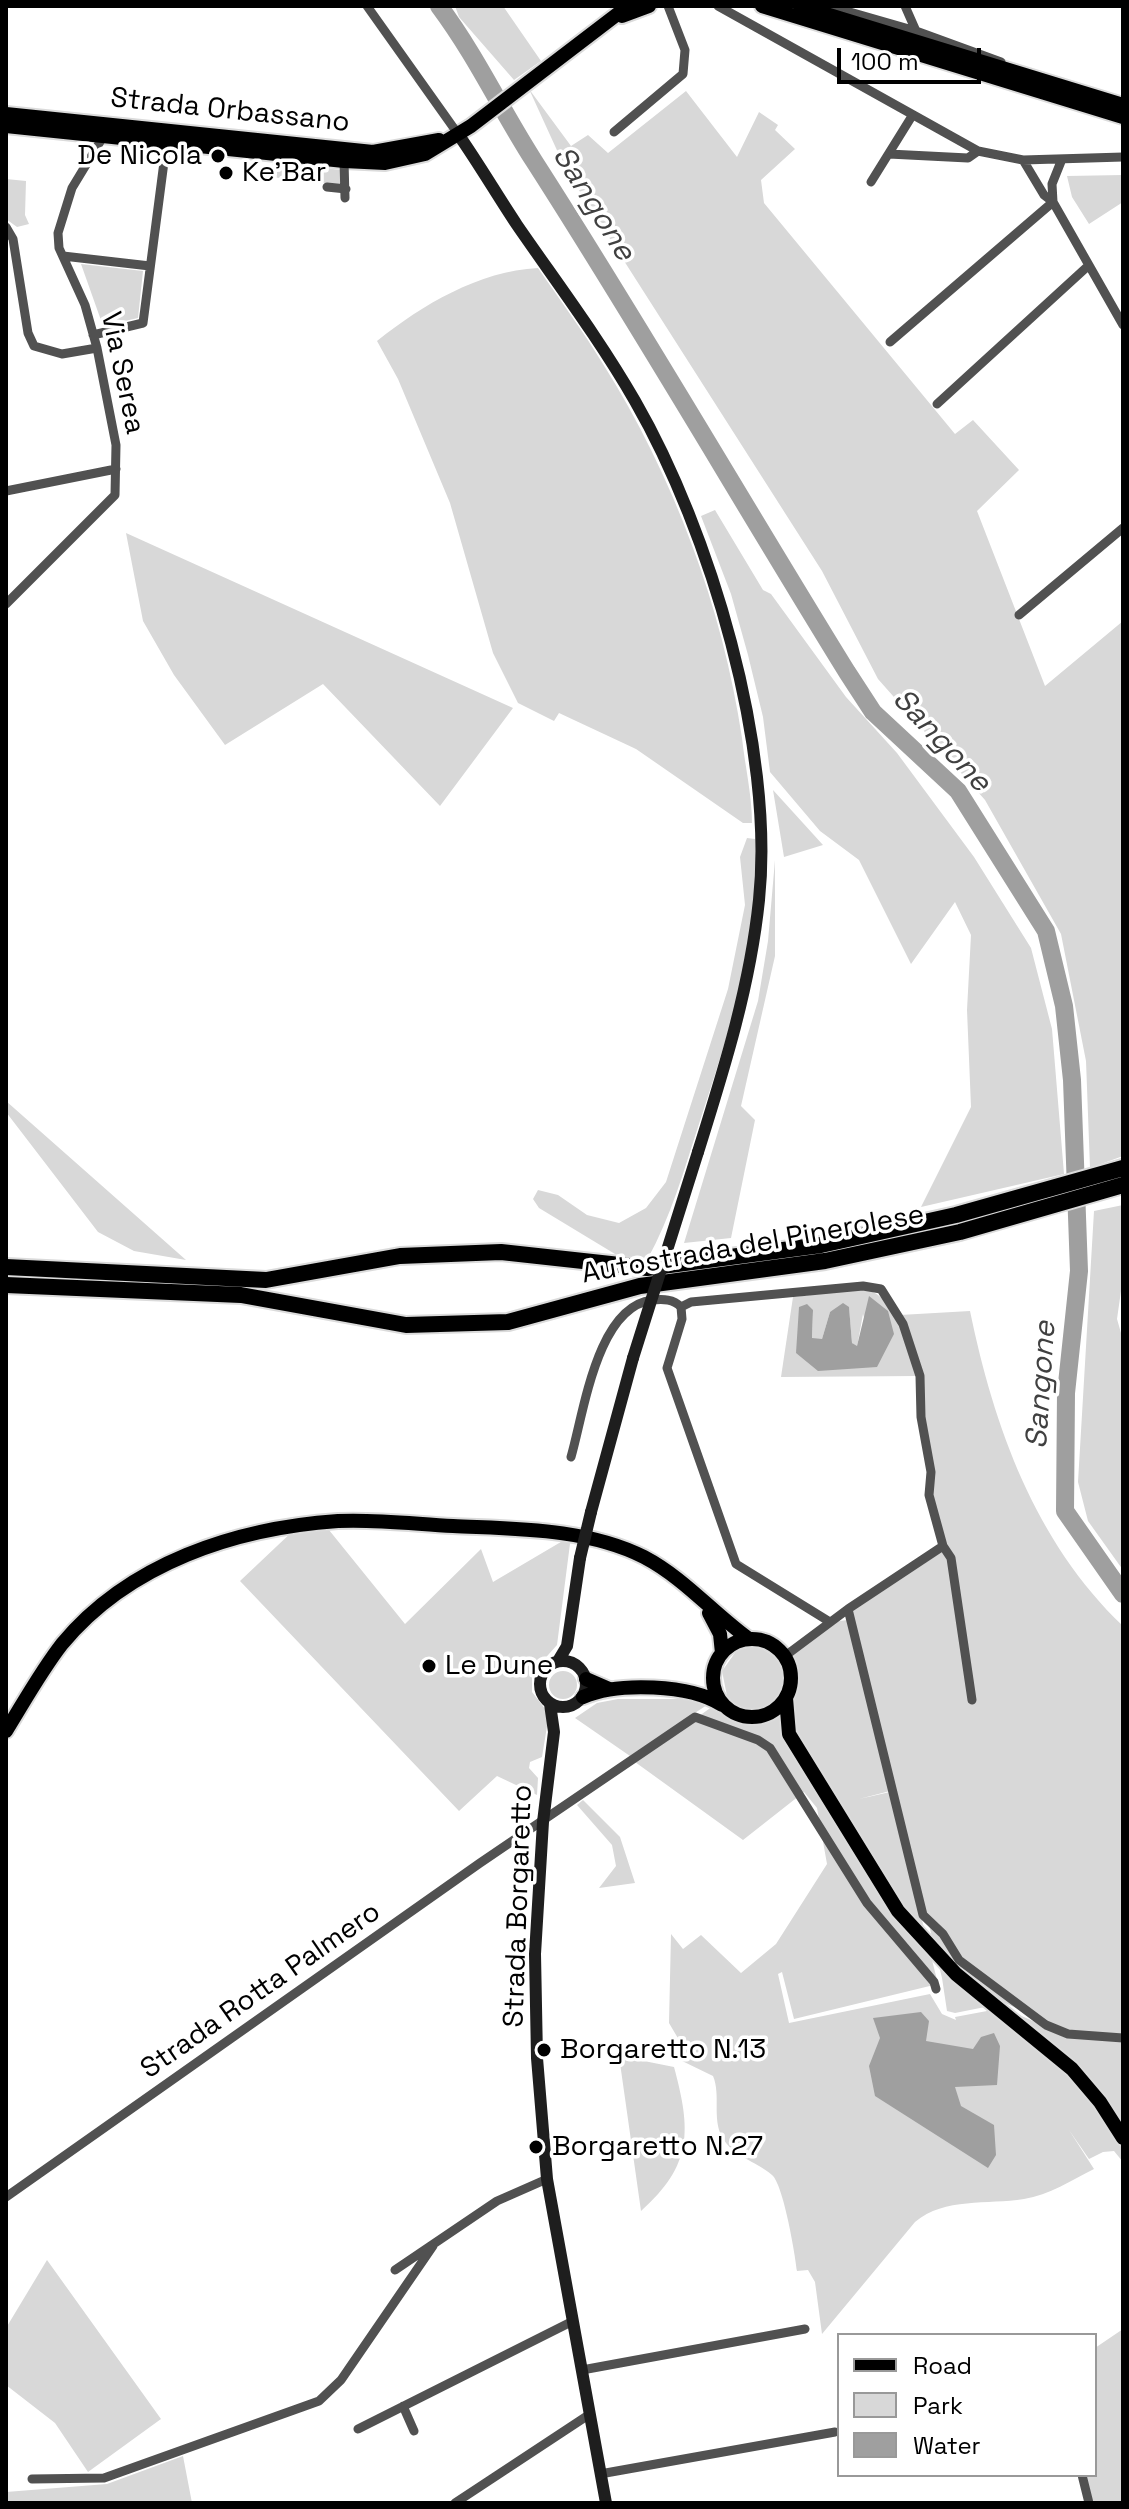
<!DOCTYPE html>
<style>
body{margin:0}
#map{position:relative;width:1129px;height:2509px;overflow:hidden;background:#fff;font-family:"Space Grotesk",sans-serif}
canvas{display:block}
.frame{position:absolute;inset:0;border:8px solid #000;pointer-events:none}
.legend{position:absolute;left:837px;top:2333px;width:260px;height:144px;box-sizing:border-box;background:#fff;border:2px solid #999;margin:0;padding:10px 14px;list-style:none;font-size:24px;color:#000}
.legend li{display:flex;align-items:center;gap:16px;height:40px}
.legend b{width:40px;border:2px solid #999}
.scale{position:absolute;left:837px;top:48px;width:144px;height:36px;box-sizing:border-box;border:4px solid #000;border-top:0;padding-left:10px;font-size:24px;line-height:28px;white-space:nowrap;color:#000;-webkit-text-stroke:6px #fff;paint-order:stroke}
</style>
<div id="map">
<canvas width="1129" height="2509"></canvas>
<div class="frame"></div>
<ul class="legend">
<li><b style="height:10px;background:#000"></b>Road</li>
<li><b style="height:22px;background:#d8d8d8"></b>Park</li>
<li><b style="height:22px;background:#9f9f9f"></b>Water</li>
</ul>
<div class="scale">100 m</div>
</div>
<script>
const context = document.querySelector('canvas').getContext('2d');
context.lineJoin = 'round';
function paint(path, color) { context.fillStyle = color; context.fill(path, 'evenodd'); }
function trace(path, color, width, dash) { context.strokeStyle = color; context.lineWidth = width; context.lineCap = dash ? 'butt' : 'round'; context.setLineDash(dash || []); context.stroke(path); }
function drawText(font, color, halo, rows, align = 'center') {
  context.font = font + ' "Space Grotesk",sans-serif'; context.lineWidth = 7; context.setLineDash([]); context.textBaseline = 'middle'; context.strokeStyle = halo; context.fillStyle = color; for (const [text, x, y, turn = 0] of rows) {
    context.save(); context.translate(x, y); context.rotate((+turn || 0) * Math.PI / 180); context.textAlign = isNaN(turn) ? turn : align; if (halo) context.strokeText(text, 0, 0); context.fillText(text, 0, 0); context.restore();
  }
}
paint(new Path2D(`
 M455,6H503L541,61L514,80L459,17Z
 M529,89L571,146L588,135L608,153L686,91L737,157L759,112L778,125L775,130L795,149L761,180L764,203L955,434L973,420L1019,470L977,511L1045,686L1123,621V1156L1090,1168L1086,1061L1061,934L985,800L878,679L822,571L566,170Z
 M273,162L341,170L343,185L271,177Z
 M1123,175V202L1089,224L1072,197L1067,176Z
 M6,179L26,181L25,215L29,224L17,227L6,219Z
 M81,264L143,271L138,318L103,326Z
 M538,268C560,300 583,331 603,364C673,475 723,608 742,738C745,766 752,795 752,823H743L636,749L559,713L554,721L518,703L493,653L450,503L398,379L377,341C422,305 479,271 538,268Z
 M715,510L763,590L771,594L846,697L897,753L974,857L1031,948L1052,1029L1064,1174L921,1207L971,1107L967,1010L971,935L955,902L911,964L859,860L820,831L770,772L763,717L748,655L731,594L701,516Z
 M126,533L513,708L440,806L323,684L225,745L174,675L143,621Z
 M773,790L823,845L784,857Z
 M747,838L755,839C761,938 729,1032 699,1124C684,1170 671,1217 647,1260L615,1254L539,1208L533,1199L538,1190L558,1195L587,1215L619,1223L646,1208L666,1182L728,989L745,905L740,857Z
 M775,860V956L741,1106L755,1120L731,1238L684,1243L758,1001L768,941Z
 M6,1101L186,1260L134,1251L98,1232L6,1112Z
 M1123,1205V1277L1117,1319L1123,1340V1570L1088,1521L1078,1482L1094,1211Z
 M863,1289C897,1294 909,1347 917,1376L781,1377L793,1297ZM849,1308L852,1343L857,1347L863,1314L877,1367L796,1353L813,1311L812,1339H822L830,1312Z
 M970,1311C994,1427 1035,1542 1123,1626V2035L1068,2031L1005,2003L955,2013L947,2011L942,1978L852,1610L945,1542L932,1507L921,1376L900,1315Z
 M313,1527L329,1530L405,1624L481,1549L493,1582L571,1536L557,1645L532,1673V1692L549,1714L542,1757L530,1762L529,1768L538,1778L537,1795L497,1776L459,1811L240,1581L295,1529Z
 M848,1620L890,1791L859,1799L890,1792L938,1984L794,2019L782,1972L778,1974L789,2023L930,1994L942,2014L956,2020L955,2017L1003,2008L1056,2031L1123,2041V2162L1114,2151L1103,2152L1089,2159L1069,2130L1094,2169C1072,2180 1049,2195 1024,2199C987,2205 945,2197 915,2222L822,2334L815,2282L808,2270L797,2271C795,2252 783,2184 772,2175C755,2160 734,2158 722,2137C712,2118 721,2095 713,2076L678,2059L679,2040L669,2023L671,1934L683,1949L701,1935L741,1973L776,1944L827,1864L817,1808L804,1792L743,1840L635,1762L727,1696L722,1671L737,1650L757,1646L779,1659L830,1622Z
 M549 1685a14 14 0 1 1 28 0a14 14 0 1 1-28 0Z
 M618,1699H699L710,1703L630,1756L575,1718L597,1703Z
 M583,1800L620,1837L635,1883L599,1888L616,1866L612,1845L577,1805Z
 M619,2056L674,2067C691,2130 693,2165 641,2211Z
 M47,2260L161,2419L88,2472L55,2423L6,2385V2328Z
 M1123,2329V2503H1092L1085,2475H1095V2348Z
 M183,2456L192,2503H6V2492L107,2484Z`), '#d8d8d8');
paint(new Path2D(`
 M869,1296L888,1311L894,1334L877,1367L818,1371L796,1353L799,1307L807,1304L813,1310L812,1338L822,1339L830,1312L843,1303L849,1307L852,1343L857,1346Z
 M921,2012L929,2021L926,2041L973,2049L981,2037L994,2033L1000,2046L997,2085L955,2087L961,2106L994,2125L996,2155L988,2168L875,2096L869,2066L880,2038L873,2018Z`), '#9f9f9f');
trace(new Path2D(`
 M439,6C477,57 500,108 534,161C642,329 742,502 847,672L873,712L958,791L1046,931L1064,1006L1072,1080L1079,1271L1066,1393L1065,1511L1123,1594`), '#9f9f9f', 18);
const primary = new Path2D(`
 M762,6L1123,117
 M800,6L1123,105
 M622,16L649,6
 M6,114L373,152L439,140
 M6,126L344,161L385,163L425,154L471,126L628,6
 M709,1613L720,1634L722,1653
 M713 1678a39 39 0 1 1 78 0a39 39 0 1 1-78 0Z
 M586,1679L609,1689
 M583,1697C618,1682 690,1684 722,1705
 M786,1698L789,1734L898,1911L956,1974L1072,2069L1100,2102L1123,2138
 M6,1731C24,1702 41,1671 62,1644C129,1563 236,1528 338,1521C375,1519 415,1524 453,1526C515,1529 587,1528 644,1557C684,1578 713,1613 749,1639`);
const highway = new Path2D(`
 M6,1267L266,1280L400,1256L501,1252L647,1268L821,1245L956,1215L1123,1168
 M6,1285L241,1295L406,1325L508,1322L640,1286L825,1261L960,1232L1123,1185`);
trace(primary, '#dbdbdb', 18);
trace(highway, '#dbdbdb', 20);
trace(new Path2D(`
 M367,6L458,134
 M718,6L978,151L1023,160L1123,157
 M829,6L916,31L1001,62
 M905,6L916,31
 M614,132L683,74L685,50L668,6
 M889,154L968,158L978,151
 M1062,159L1052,184L1053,202L1123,325
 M1023,160L1044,195L1053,202
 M344,161L345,198
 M871,182L912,116
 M327,187L346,189
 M6,227L13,239L28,333L34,346L62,354L97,348
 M63,256L150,266
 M93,335L143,323L167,139
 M890,342L1053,202
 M937,404L1088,266
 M6,491L116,469
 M6,604L115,495L116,445L97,348L85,305L59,248L58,233L72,188L106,132
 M1019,615L1123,528
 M681,1307L691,1302L863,1286L881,1289L903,1324L920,1376L921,1417L931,1472L929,1495L943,1546
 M571,1457C584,1412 597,1307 652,1300C664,1299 673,1299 681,1307L682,1319L667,1368L736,1564L830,1622
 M848,1609L923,1915L943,1934L959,1960L1046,2025L1068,2034L1123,2038
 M785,1656L848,1609L943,1546L951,1558L972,1700
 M6,2197L480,1863L695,1717L758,1740L770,1748L867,1903L934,1982L936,1989
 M395,2270L497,2201L547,2179
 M582,2370L805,2329
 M403,2406L414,2431
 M358,2429L573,2321
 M600,2474L835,2432
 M1082,2475L1089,2503
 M32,2479L104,2478L319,2401L341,2380L433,2246
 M455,2503L590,2414`), '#515151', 9);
trace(new Path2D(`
 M458,134C479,164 497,195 517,225C557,283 600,340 635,401C710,531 775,749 759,900C750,987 724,1069 698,1152
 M591,1512L633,1358
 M540 1684a23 23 0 1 1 46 0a23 23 0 1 1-46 0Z
 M558,1661L567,1646L580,1558
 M550,1704L554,1732L543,1822L535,1954L537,2058L547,2179L606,2503`), '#1e1e1e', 12);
trace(primary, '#000', 14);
trace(highway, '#000', 16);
trace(new Path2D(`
 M633,1358L698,1152
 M580,1558L591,1512`), '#1e1e1e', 12);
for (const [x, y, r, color] of [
 [218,156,8,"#000"],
 [226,173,8,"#000"],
 [429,1666,8,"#000"],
 [544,2050,8,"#000"],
 [536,2147,8,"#000"]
]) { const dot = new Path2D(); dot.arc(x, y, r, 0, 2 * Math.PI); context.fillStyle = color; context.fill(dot); trace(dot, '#fff', 3); }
drawText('28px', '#000', '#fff', [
 ["Strada Orbassano",230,111,6],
 ["Via Serea",122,373,78],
 ["Autostrada del Pinerolese",753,1245,-10],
 ["Strada Borgaretto",519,1906,-88],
 ["Strada Rotta Palmero",261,1991,-35]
]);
drawText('28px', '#000', '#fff', [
 ["De Nicola",202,156,"right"],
 ["Ke'Bar",242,173],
 ["Le Dune",445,1666],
 ["Borgaretto N.13",560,2050],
 ["Borgaretto N.27",552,2147]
], 'left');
drawText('italic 30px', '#404040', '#fff', [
 ["Sangone",593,204,58],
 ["Sangone",941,741,47],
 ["Sangone",1042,1385,-86]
]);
</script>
